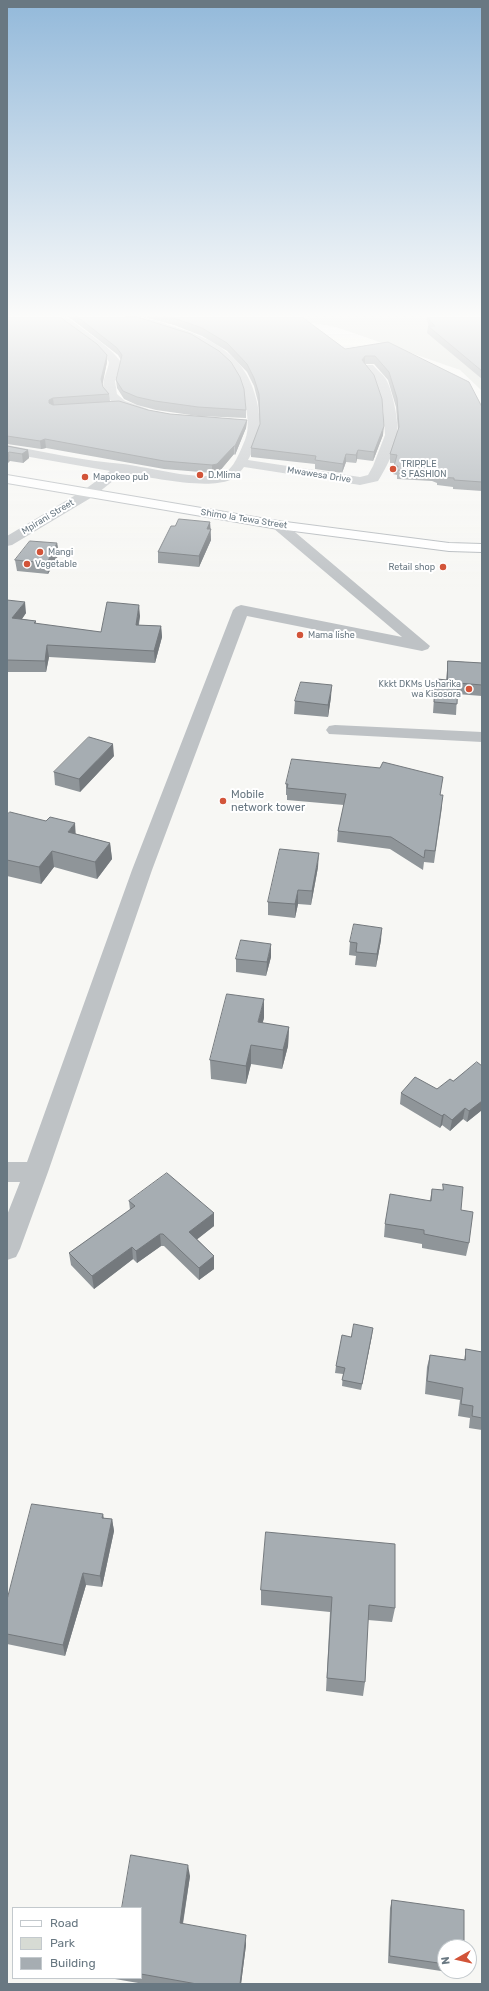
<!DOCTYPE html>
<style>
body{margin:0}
#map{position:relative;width:489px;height:1991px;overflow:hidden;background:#f7f7f4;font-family:Rubik,sans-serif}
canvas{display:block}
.frame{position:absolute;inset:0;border:8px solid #697882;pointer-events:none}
.legend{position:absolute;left:12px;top:1907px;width:130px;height:72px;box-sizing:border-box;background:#fff;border:1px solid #c3c9cd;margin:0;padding:5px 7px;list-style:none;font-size:12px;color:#697882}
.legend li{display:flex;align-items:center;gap:8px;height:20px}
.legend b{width:20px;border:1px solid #c3c9cd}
.north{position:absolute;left:437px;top:1939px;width:40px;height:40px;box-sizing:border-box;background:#fff;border:1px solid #c3c9cd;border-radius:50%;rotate:262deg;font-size:11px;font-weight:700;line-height:16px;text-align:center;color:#697882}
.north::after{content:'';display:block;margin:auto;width:14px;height:18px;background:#d25439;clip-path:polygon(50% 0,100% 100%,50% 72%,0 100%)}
</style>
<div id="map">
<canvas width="489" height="1991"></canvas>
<div class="frame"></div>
<ul class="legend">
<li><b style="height:5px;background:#fff"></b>Road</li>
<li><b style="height:11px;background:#d7dbd4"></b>Park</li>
<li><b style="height:11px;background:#a6adb2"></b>Building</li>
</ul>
<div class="north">N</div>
</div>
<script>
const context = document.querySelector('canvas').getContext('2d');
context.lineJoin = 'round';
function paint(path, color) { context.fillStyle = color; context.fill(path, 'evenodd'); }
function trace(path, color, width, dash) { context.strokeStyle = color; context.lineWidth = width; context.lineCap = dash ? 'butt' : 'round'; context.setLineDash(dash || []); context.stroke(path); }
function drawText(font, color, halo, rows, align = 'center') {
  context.font = font + ' Rubik,sans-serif'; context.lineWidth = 4; context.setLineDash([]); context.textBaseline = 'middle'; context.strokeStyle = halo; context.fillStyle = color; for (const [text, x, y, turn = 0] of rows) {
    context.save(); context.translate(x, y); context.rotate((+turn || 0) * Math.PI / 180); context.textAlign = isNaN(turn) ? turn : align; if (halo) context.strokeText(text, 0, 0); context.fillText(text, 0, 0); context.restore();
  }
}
paint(new Path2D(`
 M275,317H435L482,357V391L460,370L336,327Z`), '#d7dbd4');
const secondary = new Path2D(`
 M7,475L278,521L449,543L482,544V552L449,551L278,529L7,483Z`);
trace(secondary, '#b1b6ba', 2);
paint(new Path2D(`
 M56,317H67C82,329 111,347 121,362L115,381L117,394L125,401L148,409L150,412L148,415C135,418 107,404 104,390C101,380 108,371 109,362C100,346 68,334 56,317Z
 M125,317C140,315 157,321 172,326C214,339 247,356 257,402C262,426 260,439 248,460L360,477L368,475L373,466L385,435L383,407L375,382L363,367L365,365H373C377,370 384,375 387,381C393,394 399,421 397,436C395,451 386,468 378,481L360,485L244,467C240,472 236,478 230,480C206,490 150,477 123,473L94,496L12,545L7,546V536L84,490L110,471L7,453V445C45,452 84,461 123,464C149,467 196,481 222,474C234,470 240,451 245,440C250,427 247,415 245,401C235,345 174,333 126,319Z
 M278,521L283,522L430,646L428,649L422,651L247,616L152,870L48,1172L20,1249L16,1257L7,1260V1215L20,1182H7V1162H27L132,870L233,610L236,607L241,605L402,637L273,528L271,525L273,522Z
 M335,725L482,732V742L329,734L326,730L329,726Z`), '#bec2c5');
paint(secondary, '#fff');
paint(new Path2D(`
 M7,317L107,362L102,384L103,387L109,394L110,401L148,410L170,414L247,420L246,428L235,455L234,454L218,473H212L164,469L46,448L41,449L7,444Z
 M69,317H302L345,349L388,342L482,407V491L453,489V487L437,485V483L432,481L397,479V475L393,474L395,463H390V454L398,430L396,407L388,380L374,364H365L383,435L373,461L357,459L356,463L346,462L342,473L315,469V464L251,457V448L260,425L258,402L254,386L247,372L227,351L202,336L174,325L144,317H137L246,410V418L198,416L156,410L137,405L124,399L117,388L116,380L121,360L118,355Z
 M426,317H482V379L427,333L428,326H429Z
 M7,446L28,450L29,458L23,463L10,461Z
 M210,522L211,540L199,567L158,563V552L175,526Z
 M57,543L59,554L48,574L17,571L15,560Z
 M7,600L26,613L22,619L36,621V624L101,632L140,616L139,625L161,626L162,637L155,663L49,657L46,672H7Z
 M448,661L482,663V696L457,694L456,715L433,713L435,683H436L446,680Z
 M331,697L328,717L294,714L295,701Z
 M114,756L80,792L55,785L54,772Z
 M286,784L440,795L442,807L434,863L424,862L423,870L390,849L337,842L338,831L344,805L287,800V795H286Z
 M7,815L110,843L112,859L97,879L54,867L41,884L7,876Z
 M318,867L311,905L298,904L295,918L268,915V902Z
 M381,940L376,967L355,965L356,956L349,955L350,942Z
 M271,957L266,976L236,972V959Z
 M264,1018L262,1023L289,1027L288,1046L282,1069L251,1064L246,1084L211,1079L210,1060Z
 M482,1066V1110L467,1122L463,1119L450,1131L442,1125L440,1128L400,1104L401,1093L437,1089Z
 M432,1189L461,1210L469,1243L466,1256L422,1248V1244L384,1237L385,1224L430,1200Z
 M129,1201L214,1213V1226L197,1239L214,1256V1269L199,1280L164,1246H161L137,1263L133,1259L94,1289L71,1265L69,1253L130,1210Z
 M372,1335L361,1390L342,1386L343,1374L335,1373L336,1366L351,1337Z
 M466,1349L482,1352V1430L469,1428L470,1418L458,1416L460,1400L425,1394L427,1367L430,1355L464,1360Z
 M103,1514L104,1518L112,1519L114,1531L102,1587L86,1585L65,1656L7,1644V1600Z
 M266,1532L395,1608L392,1622L368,1620L365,1682L363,1696L326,1691L330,1612L261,1605V1590Z
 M190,1876L183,1924L246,1945L241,1984H144L115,1979V1978H141V1908Z
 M392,1900L445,1947V1971H462L461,1974L388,1963L390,1908Z`), '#8f9599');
paint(new Path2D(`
 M107,355V362L102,387L101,379Z
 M365,356V364L362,360Z
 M53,398L54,406L49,409V400Z
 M247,420L246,428L235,455V446Z
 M384,426L383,435L373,461L374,452Z
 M45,439L46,448L41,449L40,441Z
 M234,446V454L218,473H212V465Z
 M28,450L29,458L23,463L22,454Z
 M358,450L357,459L356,463V455Z
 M9,452L10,461L7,464V454Z
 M346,454V462L342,473L343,464Z
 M210,522L211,540L199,567V556L207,529Z
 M57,543L59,554L48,574L47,563Z
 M25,602L26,613L14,630L12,618Z
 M139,605L140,616L136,636V625Z
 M161,626L162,637L155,663L154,651Z
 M47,645L49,657L46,672L45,661Z
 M332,685L331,697L328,717V705Z
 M113,744L114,756L80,792L79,779Z
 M75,823L76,839L68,832Z
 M110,843L112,859L97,879L95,862Z
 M52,851L54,867L41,884L39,867Z
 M319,853L318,867L311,905L312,891Z
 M298,890V904L295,918V904Z
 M382,928L381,940L376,967L377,954Z
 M271,944V957L266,976L267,962Z
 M264,999V1018L258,1041V1022Z
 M289,1027L288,1046L282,1069L283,1050Z
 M251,1045V1064L246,1084V1066Z
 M482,1101V1110L467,1122L469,1111Z
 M465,1108L463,1119L450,1131L452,1120Z
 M444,1114L442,1125L440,1128L442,1116Z
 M214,1213V1226L190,1245L189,1232Z
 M160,1234L161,1246L137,1263L136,1251Z
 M132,1247L133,1259L94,1289L92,1276Z
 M214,1256V1269L199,1280V1268Z
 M373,1328L372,1335L361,1390L362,1384Z
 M112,1519L114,1531L102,1587L100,1576Z
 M83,1573L86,1585L65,1656L63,1645Z
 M188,1865L190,1876L181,1934L180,1923Z
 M246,1935V1945L241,1984H240Z`), '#74797d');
const building = new Path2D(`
 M7,317H60L97,344L107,355L101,379L103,387L109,394L53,398L49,400V403L53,405L119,401L148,410L170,414L247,420L235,446H234L217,464L212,465L164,461L45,439L40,441L7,436Z
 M78,317H137L191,334L219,351L231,362L240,377L244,389L246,410L198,407L155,401L137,397L123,391L116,380L122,355L117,348Z
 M171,317H302L345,349L388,342L469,382L482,407V482L454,480V478L437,477L438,474L432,473L397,470L398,466H394L397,455L390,454L399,427L397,398L389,372L375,356H365L362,360L374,375L382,399L384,426L374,452L358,450L356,455L346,454L343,464L315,460L316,456L251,448L260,424L259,394L254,378L247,364L227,343L202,328Z
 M429,317H482V371L428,326H435L431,322Z
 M7,446L28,450L22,454L9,452L7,454Z
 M179,519L210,522L207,529H211L199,556L158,552L171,526H175Z
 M30,541L57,543L47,563L15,560Z
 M7,600L25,602L12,618L36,621L34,623L101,632L107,602L139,605L136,625L161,626L154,651L47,645L45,661L7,660Z
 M448,661L482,663V685L458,683L457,704L434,702L435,683H436L437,679L447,680Z
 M301,682L332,685L328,705L295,701Z
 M89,737L113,744L79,779L54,772Z
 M292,759L380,768L383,762L443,777L440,795H443L435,851L425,850L424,858L391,837L338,831L346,794L287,788L288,784H286Z
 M10,812L46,821L50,817L75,823L68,832L110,843L95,862L52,851L39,867L7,860V815Z
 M280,849L319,853L312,891L298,890L295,904L268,902Z
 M354,924L382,928L377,954L356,952L357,943L350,942Z
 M241,940L271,944L267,962L236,959Z
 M227,994L264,999L258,1022L289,1027L283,1050L251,1045L246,1066L210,1060Z
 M477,1062L482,1066V1101L469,1111L465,1108L452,1120L444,1114L442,1116L401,1093L415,1077L437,1089L450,1079L453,1081Z
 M167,1173L214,1213L189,1232L214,1256L199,1268L163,1234H160L136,1251L132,1247L92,1276L69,1253L135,1206L129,1201Z
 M443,1184L463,1187L461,1210L473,1212L469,1243L424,1234V1230L385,1224L390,1194L431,1201L432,1189L443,1190Z
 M354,1324L373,1328L362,1384L342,1380L345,1368L336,1366L342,1335L351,1337Z
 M466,1349L482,1352V1418L472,1416L473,1406L461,1404L463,1388L427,1381L430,1355L465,1360Z
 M32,1504L103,1514L102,1518L112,1519L100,1576L83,1573L63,1645L7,1634V1600Z
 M266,1532L395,1544V1608L369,1605L365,1682L327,1678L332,1597L261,1590Z
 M131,1855L188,1865L180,1923L246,1935L240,1984H197L141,1974V1908H122Z
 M392,1900L464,1910V1947H445V1964L390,1956Z`);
paint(building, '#a6adb2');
trace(building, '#74797d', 1);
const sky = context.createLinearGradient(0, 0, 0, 595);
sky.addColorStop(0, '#93b9da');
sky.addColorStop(0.53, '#fbfbfa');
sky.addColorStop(1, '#fbfbfa00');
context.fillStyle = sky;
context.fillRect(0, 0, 489, 595);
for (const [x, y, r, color] of [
 [393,469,4,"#d25439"],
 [200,475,4,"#d25439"],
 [85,477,4,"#d25439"],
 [40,552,4,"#d25439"],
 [27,564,4,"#d25439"],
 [443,567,4,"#d25439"],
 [300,635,4,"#d25439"],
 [469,689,4,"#d25439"],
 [223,801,4,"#d25439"]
]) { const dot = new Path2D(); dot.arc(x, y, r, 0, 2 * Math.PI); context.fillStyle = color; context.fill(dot); trace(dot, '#fff', 1.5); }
drawText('9px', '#697882', '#fff', [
 ["TRIPPLE",401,464],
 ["S FASHION",401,474],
 ["D.Mlima",208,475],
 ["Mapokeo pub",93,477],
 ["Mangi",48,552],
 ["Vegetable",35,564],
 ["Retail shop",435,567,"right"],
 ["Mama lishe",308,635],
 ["Kkkt DKMs Usharika",461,684,"right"],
 ["wa Kisosora",461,694,"right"]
], 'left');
drawText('9px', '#697882', '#fff', [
 ["Mwawesa Drive",319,475,9],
 ["Mpirani Street",48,517,-31],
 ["Shimo la Tewa Street",244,519,9]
]);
drawText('11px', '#697882', '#fff', [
 ["Mobile",231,795],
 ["network tower",231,808]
], 'left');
</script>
